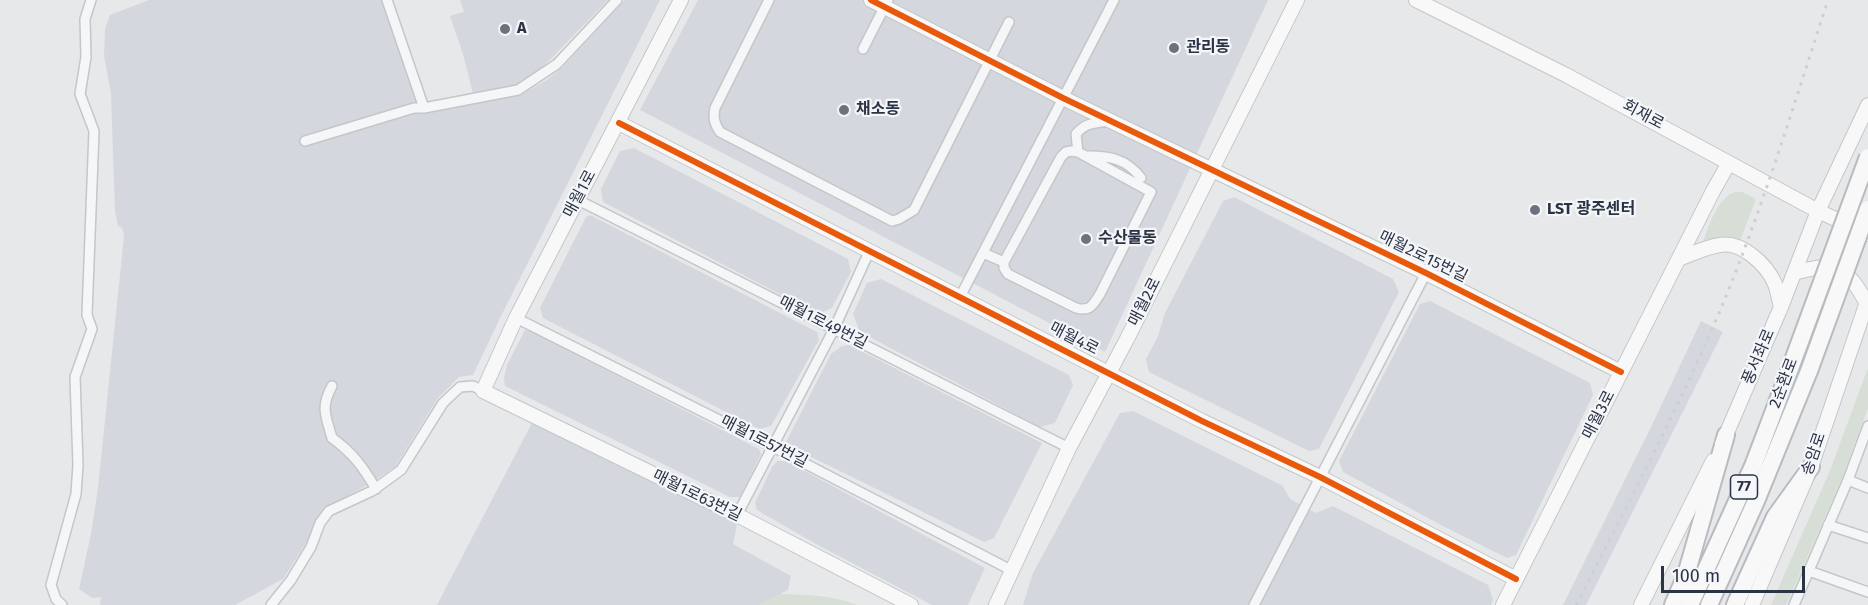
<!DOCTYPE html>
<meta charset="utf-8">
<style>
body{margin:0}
#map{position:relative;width:1868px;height:605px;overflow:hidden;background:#e6e8ea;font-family:"Fira Sans",sans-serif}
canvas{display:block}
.scale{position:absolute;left:1661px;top:566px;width:144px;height:27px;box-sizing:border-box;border:3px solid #2b3445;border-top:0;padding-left:8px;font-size:18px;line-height:21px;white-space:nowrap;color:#2b3445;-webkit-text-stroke:4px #f4f6f9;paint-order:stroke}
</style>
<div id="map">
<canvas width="1868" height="605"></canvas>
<div class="scale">100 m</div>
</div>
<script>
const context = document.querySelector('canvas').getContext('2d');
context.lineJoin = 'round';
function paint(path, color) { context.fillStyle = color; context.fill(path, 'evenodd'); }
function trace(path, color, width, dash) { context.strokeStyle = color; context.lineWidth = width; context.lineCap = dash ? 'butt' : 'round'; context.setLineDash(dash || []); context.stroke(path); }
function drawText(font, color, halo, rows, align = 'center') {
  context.font = font + ' "Fira Sans","Noto Sans KR",sans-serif'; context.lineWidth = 4.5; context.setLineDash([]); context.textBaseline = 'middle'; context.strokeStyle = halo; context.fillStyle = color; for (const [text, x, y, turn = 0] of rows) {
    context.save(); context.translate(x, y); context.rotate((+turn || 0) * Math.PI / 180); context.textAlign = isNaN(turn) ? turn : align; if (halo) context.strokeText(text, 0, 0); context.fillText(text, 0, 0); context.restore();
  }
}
paint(new Path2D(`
 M149,0H384L422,114L521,95L545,81L561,69L625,0H660L502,314L473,375L459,377L438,398L395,467L366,486L324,508L310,537L283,579L235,605H100L101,597L92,598L79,589L91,534L98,488L124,236L122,228L118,226L115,211L111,93L104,56L105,29L110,15Z
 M460,0H608L544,66L524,82L506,88L473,94L463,54L450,16L464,12Z
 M698,0H1268L1105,352L640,110Z
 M634,148L848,259L851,272L832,308L818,314L603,202L601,189L620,151Z
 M1234,197L1393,279L1399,292L1319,449L1309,451L1149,372L1146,359L1158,336L1165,313L1223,201Z
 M590,215L817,332L819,340L771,426L759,429L543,318L540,308L586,217Z
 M881,279L1069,375L1073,385L1055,423L1040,427L860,332L853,314L867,283Z
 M1430,301L1590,383L1593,395L1516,555L1507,558L1441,525L1343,472L1339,461L1420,304Z
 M1701,321L1723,332L1586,605H1563L1652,425Z
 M525,330L533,332L759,449L761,454L740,497H730L505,386L504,378L507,365Z
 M849,345L1042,443L994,538L984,542L785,444L831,354L842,346Z
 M1133,411L1283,486L1290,499L1316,513L1333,506L1488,585L1493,600L1491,605H1023L1033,573L1120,413Z
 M533,421L737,524L733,544L791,576L788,590L759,605H437Z
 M777,461H786L985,568L968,605H932L816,544L757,510L755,503L772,467Z`), '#d4d7dd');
paint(new Path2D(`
 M1735,192H1742L1756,199L1736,251L1702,244C1709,227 1716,199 1735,192Z
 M1868,368V408L1842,478L1786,605H1771L1829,473Z
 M781,594C808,595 833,595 857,605H759Z`), '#d6ded6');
const street = new Path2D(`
 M387,0L424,108
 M769,0L715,108C713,117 714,123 720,132L892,221L899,219L914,210L1009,22
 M863,49L888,0
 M305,141L414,108H424L518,90L557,64L617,0
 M1071,151L1078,152L1151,192L1100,294C1093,305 1090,312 1076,308L1008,274L1004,268V262L1061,157L1066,152Z
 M1078,152L1076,134C1086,122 1096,123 1111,121
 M1088,156C1110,156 1127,159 1141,178
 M576,199L1069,448
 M983,253L1004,262
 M960,297L1114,0
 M516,318L773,447L1011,570
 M332,386C320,408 326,416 332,438C353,453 363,467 376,489
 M1848,480L1868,488
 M737,515L834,329L869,252
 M1828,525L1868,538
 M1809,571L1868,592
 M62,605L56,599L51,585L76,494L78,465L75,377L92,329L87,315L94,131L80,94L86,57L85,19L91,0
 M271,605L291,580L311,547L320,523L329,511L372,491L401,470L443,403L460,387L473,386L483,391
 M1254,605L1426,273
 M1794,605L1848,480L1868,426`);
const secondary = new Path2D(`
 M681,0L516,318L483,391L737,515L911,605
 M871,0L1063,98L1426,273L1621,372
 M1416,0L1566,75L1818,211L1868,234
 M619,123L1202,421L1320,477L1516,579
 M1679,259C1692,254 1706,247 1720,245C1742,241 1767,265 1775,284C1778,292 1779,300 1781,307
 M1794,273C1835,261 1847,266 1867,304
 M1722,444L1781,307L1818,211L1868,105
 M996,605L1069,448L1127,339L1297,0
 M1503,605L1713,191L1729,163
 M1641,605L1713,461
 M1752,605L1811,467L1868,299`);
const highway = new Path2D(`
 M1673,605L1686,575L1726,435
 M1690,605L1753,466L1791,366
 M1709,605L1756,501L1809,371
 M1735,605L1775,517L1811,467`);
trace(street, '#c4c6c8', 12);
trace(secondary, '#c4c6c8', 16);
trace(highway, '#b8bbbf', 20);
trace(street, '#f5f6f7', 9);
trace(secondary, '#f8f8f8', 14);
trace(highway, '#f8f8f8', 16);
trace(new Path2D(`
 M1576,605C1623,513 1672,421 1713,327C1759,221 1792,110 1828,0`), '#cecfd2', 3, [3, 6]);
const highwayBridge = new Path2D(`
 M1791,366L1868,157
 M1809,371L1868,209`);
trace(highwayBridge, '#b8bbbf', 20, []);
trace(highwayBridge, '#f8f8f8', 16);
trace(new Path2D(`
 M871,0L1063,98L1426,273L1621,372
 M619,123L1202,421L1320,477L1516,579`), '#e8590c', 6);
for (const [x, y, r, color] of [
 [505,29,6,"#6c737f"],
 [1174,48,6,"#6c737f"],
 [844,110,6,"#6c737f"],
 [1535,210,6,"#6c737f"],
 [1086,239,6,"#6c737f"]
]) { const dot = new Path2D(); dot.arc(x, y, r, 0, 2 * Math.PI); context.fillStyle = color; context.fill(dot); trace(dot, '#f4f6f9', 2); }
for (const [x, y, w] of [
 [1744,487,27]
]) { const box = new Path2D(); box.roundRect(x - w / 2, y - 12, w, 24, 4.5); context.fillStyle = '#f4f6f9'; context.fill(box); trace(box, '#2b3445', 1.5); }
drawText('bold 15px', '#2b3445', null, [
 ["77",1744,487]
]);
drawText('bold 16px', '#2b3445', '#f4f6f9', [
 ["A",517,29],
 ["관리동",1186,48],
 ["채소동",856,110],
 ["LST 광주센터",1547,210],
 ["수산물동",1098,239]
], 'left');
drawText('16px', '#2b3445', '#f4f6f9', [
 ["회재로",1643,115,28],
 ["매월1로",580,194,-62],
 ["매월2로15번길",1423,257,26],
 ["매월2로",1145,302,-63],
 ["매월1로49번길",823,323,27],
 ["매월4로",1074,339,27],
 ["풍서좌로",1759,357,-67],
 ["2순환로",1784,383,-69],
 ["매월3로",1599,415,-63],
 ["매월1로57번길",764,442,27],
 ["송암로",1814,454,-71],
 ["매월1로63번길",697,496,26]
]);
</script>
